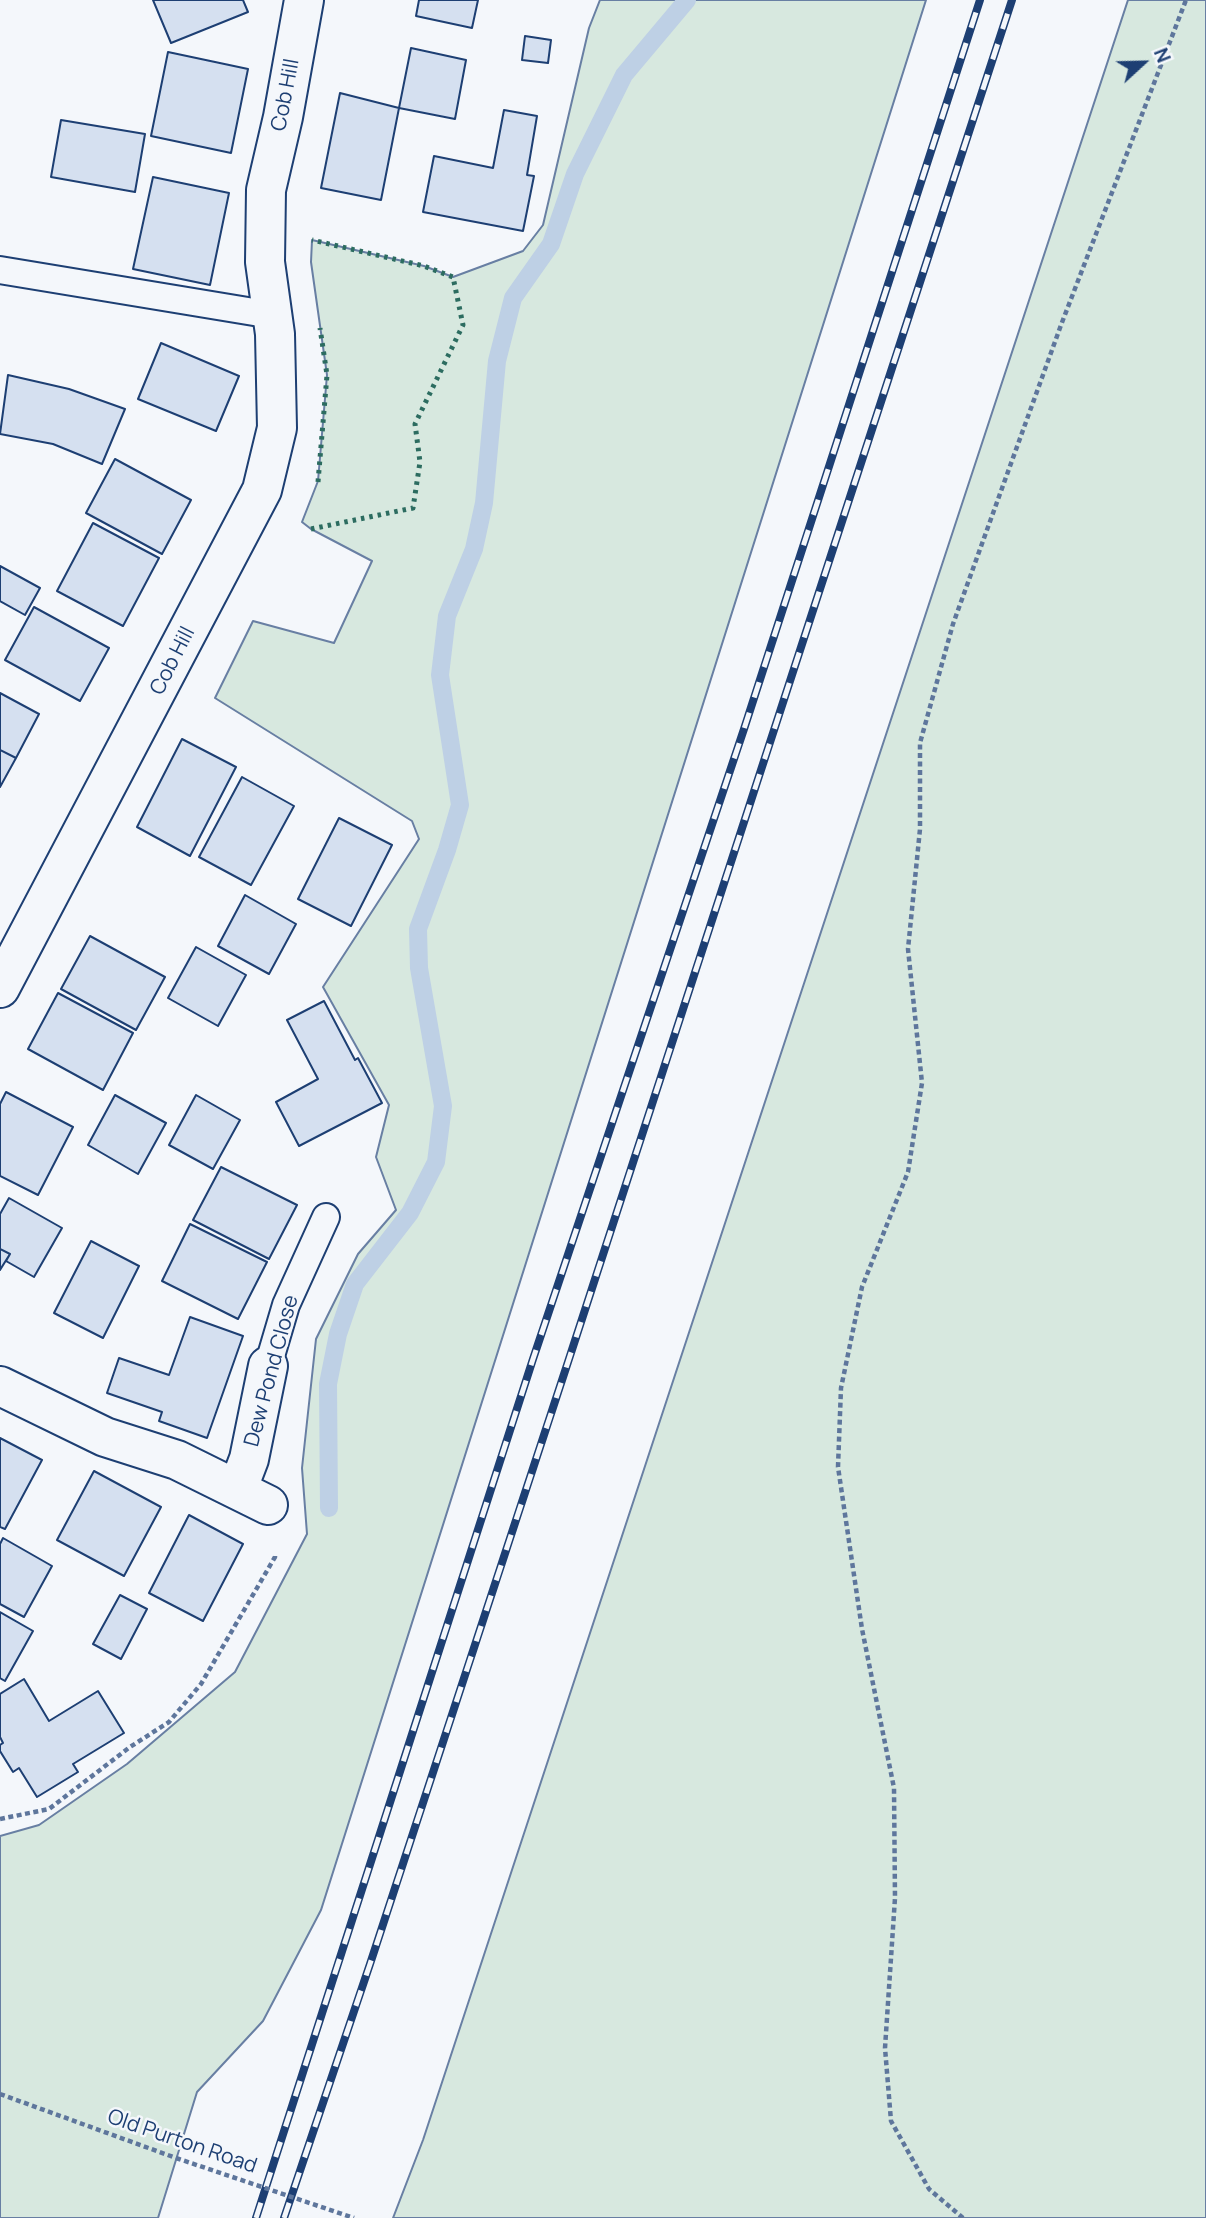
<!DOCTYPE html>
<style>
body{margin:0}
#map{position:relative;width:1206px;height:2218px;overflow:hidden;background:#f4f7fb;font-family:Manrope,sans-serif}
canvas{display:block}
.north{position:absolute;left:1108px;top:28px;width:70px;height:70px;-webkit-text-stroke:5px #f4f7fb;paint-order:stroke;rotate:68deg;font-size:19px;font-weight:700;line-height:28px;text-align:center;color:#1d3f73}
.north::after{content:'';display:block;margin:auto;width:24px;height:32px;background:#1d3f73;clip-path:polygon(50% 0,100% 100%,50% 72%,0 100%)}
</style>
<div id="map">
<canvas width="1206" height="2218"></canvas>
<div class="north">N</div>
</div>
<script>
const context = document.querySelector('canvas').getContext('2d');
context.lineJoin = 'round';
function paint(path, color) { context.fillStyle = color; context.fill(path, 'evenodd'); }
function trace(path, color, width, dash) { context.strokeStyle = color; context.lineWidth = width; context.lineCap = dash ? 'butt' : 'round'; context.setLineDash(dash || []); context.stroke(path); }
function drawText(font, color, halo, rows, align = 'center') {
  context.font = font + ' Manrope,sans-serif'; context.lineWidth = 5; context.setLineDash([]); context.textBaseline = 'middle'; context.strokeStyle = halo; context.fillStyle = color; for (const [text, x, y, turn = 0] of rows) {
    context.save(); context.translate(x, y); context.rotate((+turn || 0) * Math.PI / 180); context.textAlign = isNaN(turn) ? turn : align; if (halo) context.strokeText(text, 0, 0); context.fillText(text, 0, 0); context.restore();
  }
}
const green = new Path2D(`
 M600,0H926L321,1910L263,2021L197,2092L158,2218H0V1836L39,1825L127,1764L235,1672L307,1534L302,1468L316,1339L358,1254L396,1210L376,1157L389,1105L323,987L419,839L412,821L215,698L253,621L334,643L372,561L311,529L302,522L318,481L327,375L311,262L312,240L424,266L453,277L523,251L543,225L589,28Z
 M1128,0H1206V2218H393L423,2140Z`);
paint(green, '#d7e8df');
trace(green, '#687fa3', 2);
trace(new Path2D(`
 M329,1508L328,1384L338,1334L355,1284L410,1213L436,1162L443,1106L419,968L418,929L447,850L460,805L440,675L447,616L474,549L484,503L497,361L513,298L551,244L575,174L624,75L687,0`), '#bed0e5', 18);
const building = new Path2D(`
 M153,0H243L248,12L171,43Z
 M419,0H478L472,28L416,16Z
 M525,36L551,40L548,63L522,60Z
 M411,48L466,60L455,119L399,108Z
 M168,52L248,69L231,153L151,136Z
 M340,93L399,108L381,200L321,188Z
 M504,110L537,116L527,175L534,176L523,231L423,212L434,156L493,168Z
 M61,120L145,134L135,192L51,177Z
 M153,177L229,193L210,285L133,269Z
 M161,343L239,376L216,431L138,399Z
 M8,375L69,389L125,409L102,464L53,444L0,434Z
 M115,459L191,500L162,554L86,513Z
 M93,523L159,558L123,626L57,591Z
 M0,566L40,588L25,615L0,601Z
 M34,607L109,648L80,701L5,660Z
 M0,693L39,714L16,758L0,750Z
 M182,739L236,767L190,856L137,827Z
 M0,750L16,758L0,787Z
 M242,777L294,806L251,885L199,857Z
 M339,818L392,845L351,926L298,899Z
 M245,895L296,924L269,974L218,946Z
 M90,936L165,977L136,1030L61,989Z
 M196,947L246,975L218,1026L168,998Z
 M58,993L133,1033L103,1090L28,1049Z
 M324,1001L355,1060L358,1058L382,1103L299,1146L276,1102L318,1079L287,1020Z
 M6,1092L73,1127L38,1195L0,1176V1104Z
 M115,1095L166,1123L138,1174L88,1145Z
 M196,1095L240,1120L213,1169L169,1145Z
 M221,1167L297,1205L269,1259L193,1220Z
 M9,1198L62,1228L34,1277L6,1261L10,1254L0,1249V1214Z
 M190,1224L267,1262L238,1319L162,1281Z
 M91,1241L139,1266L103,1338L54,1313Z
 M0,1249L10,1254L0,1270Z
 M190,1317L243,1336L207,1438L159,1421L162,1412L107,1393L119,1358L169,1375Z
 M0,1438L42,1460L5,1529L0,1527Z
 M94,1471L161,1507L124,1576L57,1540Z
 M189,1515L243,1544L203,1621L149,1593Z
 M3,1538L52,1566L24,1617L0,1604V1544Z
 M120,1595L147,1609L121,1659L93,1644Z
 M0,1612L33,1631L5,1681L0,1678Z
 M24,1679L49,1721L98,1691L124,1733L73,1764L78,1772L37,1797L19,1768L13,1772L0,1751V1745L3,1743L0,1737V1694Z`);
paint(building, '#d5e0f0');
trace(building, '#1d3f73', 2);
const lane = new Path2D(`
 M0,270L272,315
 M268,1366L286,1305L326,1217`);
const street = new Path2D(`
 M0,988L262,490L277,428L275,334L265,262L266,190L283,117L304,0
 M0,1386L105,1437L177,1460L268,1505
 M238,1488L249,1459L268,1366`);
trace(lane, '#1d3f73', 30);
trace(street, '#1d3f73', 42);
trace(new Path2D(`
 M0,1819L49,1809L130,1747L169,1722L201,1684L275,1557V1554
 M0,2094L176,2158
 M963,2218L929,2189L891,2121L885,2048L895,1898L894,1788L862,1629L838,1467L841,1388L862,1287L908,1172L922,1083L908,949L920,829V743L953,624L1061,325L1186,0`), '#5e769c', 4.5, [5, 3.5]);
trace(lane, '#f4f7fb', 26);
trace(street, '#f4f7fb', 38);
const rail = new Path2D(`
 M256,2218L533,1359L744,729L980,0
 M284,2218L370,1964L567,1365L1012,0`);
trace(rail, '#1d3f73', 8);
trace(rail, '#f4f7fb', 5, [16]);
trace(new Path2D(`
 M176,2158L354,2218`), '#5e769c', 4.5, [5, 3.5]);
trace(new Path2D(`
 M318,482L327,375L320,328
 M311,529L413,508L420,462L415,424L463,325L453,277L424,266L312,240`), '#2c6c60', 5, [3.5, 5]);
drawText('21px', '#1d3f73', '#f4f7fb', [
 ["Cob Hill",286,95,-79],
 ["Cob Hill",173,661,-63],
 ["Dew Pond Close",272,1371,-75],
 ["Old Purton Road",182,2142,19]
]);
</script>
